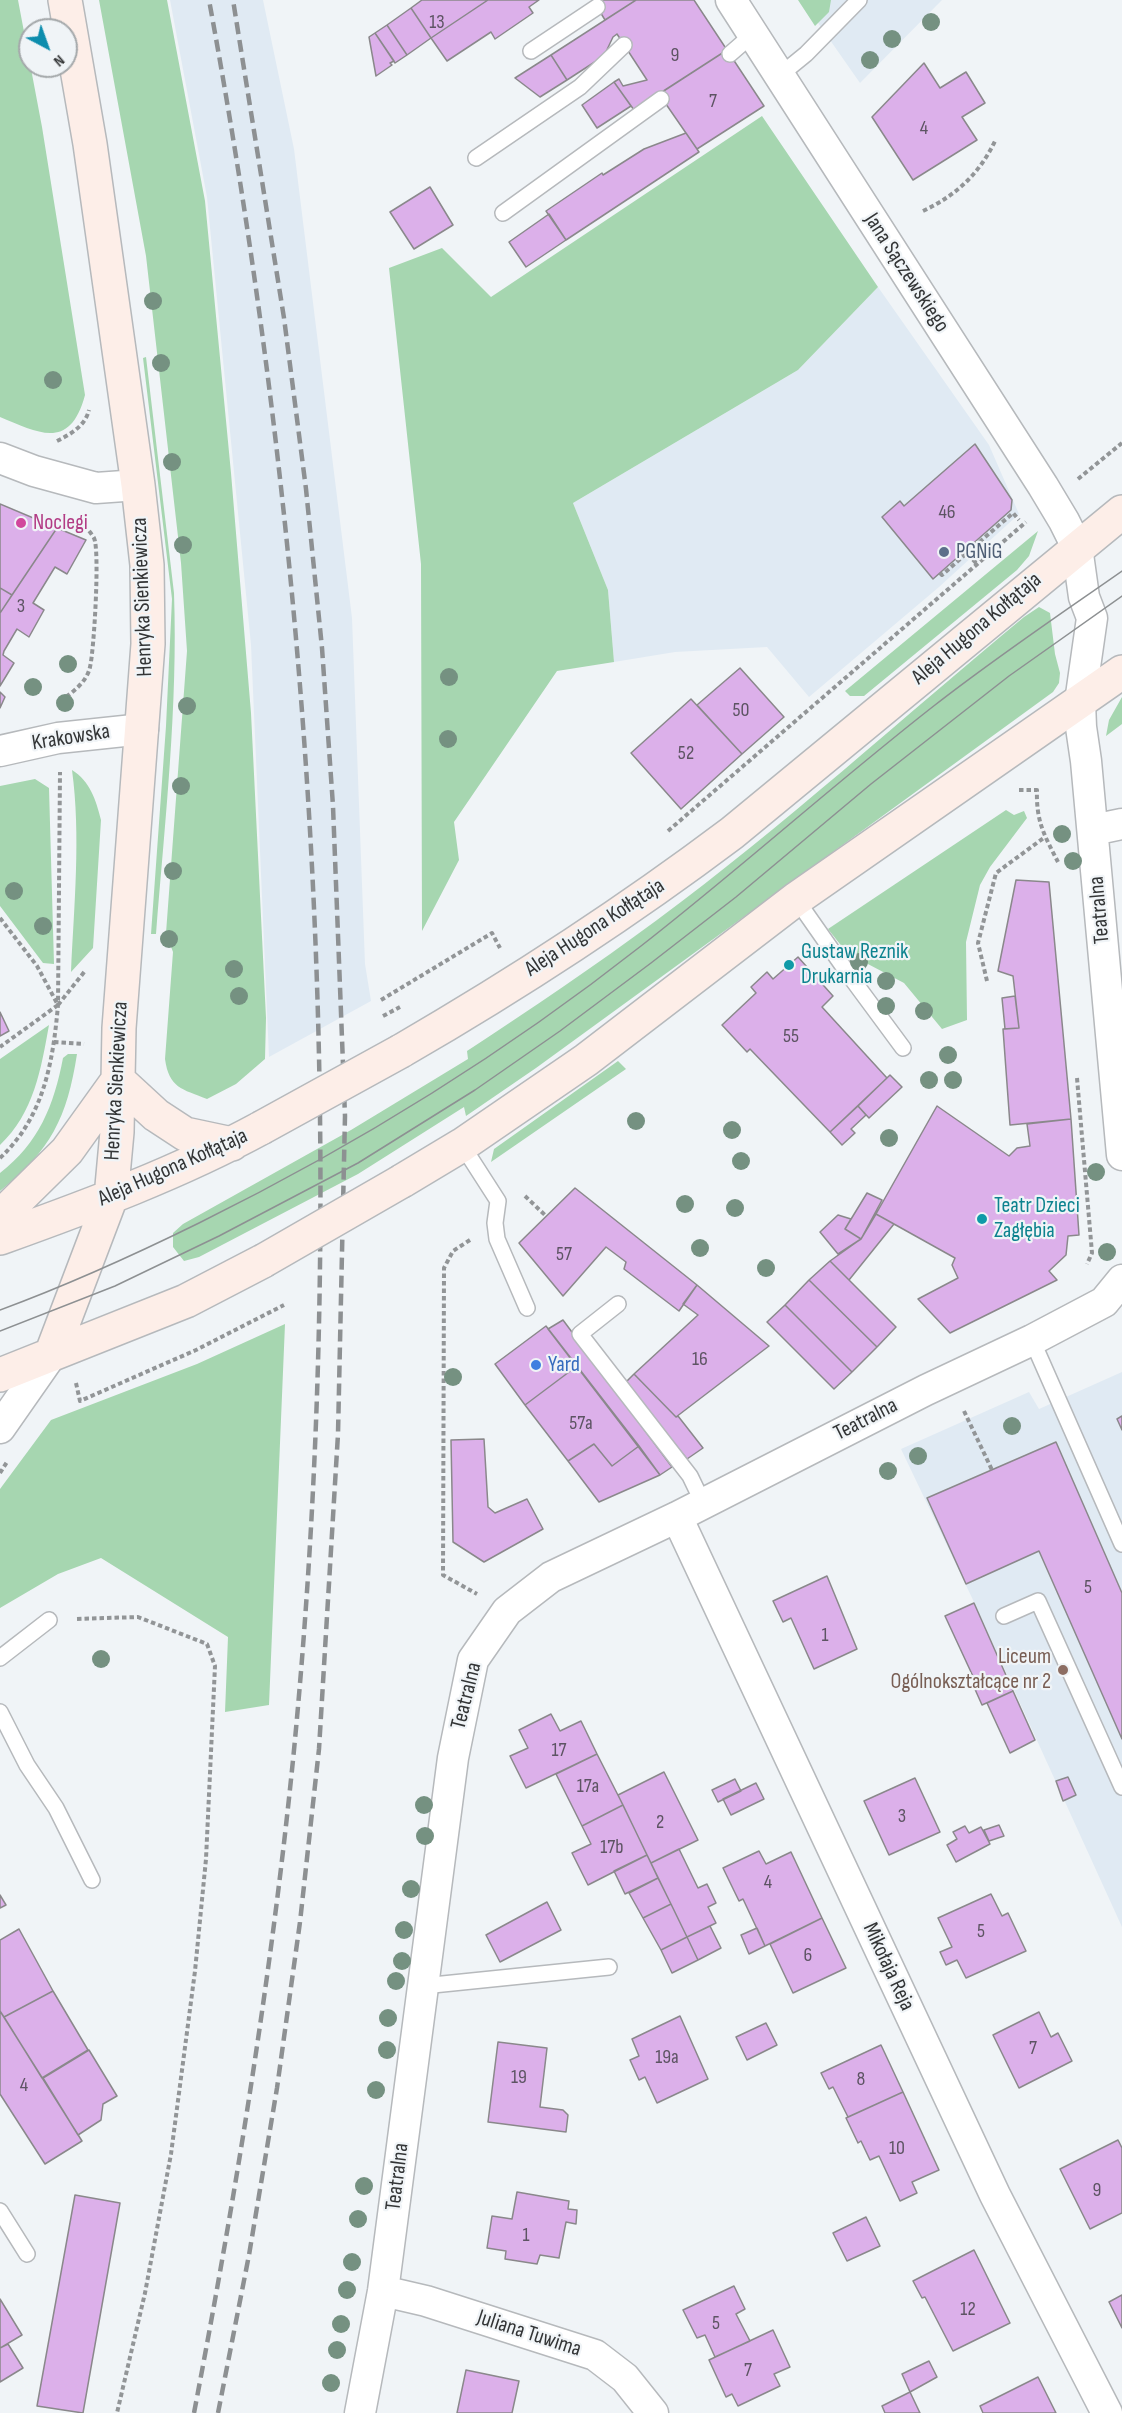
<!DOCTYPE html>
<meta charset="utf-8">
<style>
body{margin:0}
#map{position:relative;width:1122px;height:2413px;overflow:hidden;background:#f0f4f7;font-family:"Sofia Sans Condensed",sans-serif}
canvas{display:block}
.north{position:absolute;left:18px;top:18px;width:60px;height:60px;box-sizing:border-box;background:#f0f4f7;border:2px solid #a4a8aa;border-radius:50%;rotate:139deg;font-size:16px;font-weight:700;line-height:24px;text-align:center;color:#333536}
.north::after{content:'';display:block;margin:auto;width:21px;height:27px;background:#0d8dad;clip-path:polygon(50% 0,100% 100%,50% 72%,0 100%)}
</style>
<div id="map">
<canvas width="1122" height="2413"></canvas>
<div class="north">N</div>
</div>
<script>
const context = document.querySelector('canvas').getContext('2d');
context.lineJoin = 'round';
function paint(path, color) { context.fillStyle = color; context.fill(path, 'evenodd'); }
function trace(path, color, width, dash) { context.strokeStyle = color; context.lineWidth = width; context.lineCap = dash ? 'butt' : 'round'; context.setLineDash(dash || []); context.stroke(path); }
function drawText(font, color, halo, rows, align = 'center') {
  context.font = font + ' "Sofia Sans Condensed",sans-serif'; context.lineWidth = 4.5; context.setLineDash([]); context.textBaseline = 'middle'; context.strokeStyle = halo; context.fillStyle = color; for (const [text, x, y, turn = 0] of rows) {
    context.save(); context.translate(x, y); context.rotate((+turn || 0) * Math.PI / 180); context.textAlign = isNaN(turn) ? turn : align; if (halo) context.strokeText(text, 0, 0); context.fillText(text, 0, 0); context.restore();
  }
}
paint(new Path2D(`
 M170,0H263L294,149L352,618L365,964L371,1001L269,1057L251,645L207,197Z
 M802,0H942L860,83Z
 M878,287L989,445L1019,514L939,587L809,697L767,647L675,652L614,662L608,590L573,503L798,370Z
 M1122,1372V1927L973,1600L901,1449L1029,1392L1039,1409Z`), '#e0eaf3');
paint(new Path2D(`
 M0,0H18L42,127L85,395C70,451 39,433 0,417Z
 M99,0H167L205,201L231,473L251,713L266,1018L265,1059L236,1084L207,1099C182,1089 169,1088 165,1059L173,952L166,933L187,651L181,563L146,256Z
 M798,0H831L829,12L815,26Z
 M762,116L878,287L798,370L573,503L608,590L614,662L557,671L454,822L459,860L422,931L421,564L389,268L442,248L491,297Z
 M146,357L174,593C178,706 165,821 156,934H151L166,726L172,599L143,358Z
 M1038,531L1029,556L1017,570L864,696H850L845,691Z
 M1039,607L1050,613L1055,654L1060,673L1059,683L1053,692L536,1068L466,1116L464,1107L358,1174L199,1257L184,1261L173,1247V1233L183,1224L351,1130L468,1059L467,1051C531,1009 595,966 657,920C784,826 902,718 1024,617Z
 M1122,697V724L1106,736L1109,720Z
 M72,770C90,781 96,800 101,820L93,948L71,972C74,906 81,836 72,770Z
 M35,779L49,788L54,964L43,963L0,906V786Z
 M1006,810L1014,815L1024,811L1027,818L990,867L980,885L966,942L967,1020L942,1029L904,983L847,953L828,929Z
 M49,1025C41,1069 34,1113 0,1145V1059Z
 M68,1054H77C67,1118 51,1150 0,1191V1173C39,1143 54,1105 63,1058Z
 M618,1061L626,1069L491,1162L494,1149Z
 M285,1324L269,1705L225,1712L228,1637L101,1558L58,1574L0,1608V1489L51,1420L197,1364Z`), '#a6d6b0');
const building = new Path2D(`
 M422,0H488L431,38L411,8Z
 M488,0H539L529,7L533,13L495,39L491,32L447,61L431,38Z
 M593,0H636L605,20Z
 M636,0H694L727,50L634,110L614,82L619,79L623,86L647,80L617,34L613,37L604,56L567,80L551,55Z
 M411,8L431,38L407,55L387,25Z
 M387,25L407,55L395,63L375,33Z
 M375,33L394,61L390,63L392,65L376,76L369,37Z
 M727,50L764,106L697,149L659,94Z
 M551,55L567,80L540,97L515,78Z
 M924,63L940,88L966,72L985,103L962,117L977,140L913,180L872,117Z
 M614,82L631,106L597,128L582,105Z
 M686,133L699,152L566,240L546,211L602,173L603,175L644,149Z
 M430,187L453,225L414,249L390,212Z
 M549,214L566,240L526,267L509,242Z
 M975,444L1012,500L1011,510L933,579L882,517L900,501L904,506Z
 M0,504L57,528L12,595L0,588Z
 M57,528L86,540L67,574L55,567L33,603L44,610L29,637L17,629L4,651L3,655L14,663L0,686V613Z
 M0,588L12,595L0,613Z
 M740,668L784,717L742,754L697,705Z
 M0,692L5,697L0,708Z
 M691,699L742,754L681,809L631,753Z
 M1016,880L1049,882L1071,1119L1010,1125L1003,1029L1019,1028L1013,976L998,971Z
 M798,957L833,996L822,1007L887,1078L830,1132L750,1049L747,1052L722,1025L756,993L751,987L767,972L773,979Z
 M1015,996L1019,1028L1005,1029L1002,998Z
 M0,1012L9,1031L0,1036Z
 M890,1075L902,1087L869,1118L858,1106Z
 M858,1106L866,1115L851,1129L855,1133L842,1145L830,1132Z
 M937,1106L1009,1156L1017,1148L1030,1146L1027,1124L1071,1119L1079,1235L1068,1236L1066,1255L1049,1271L1057,1280L950,1333L918,1299L958,1278L952,1265L955,1258L876,1214Z
 M575,1188L697,1285L679,1311L624,1269L626,1262L606,1247L563,1296L519,1243Z
 M867,1193L882,1200L861,1239L845,1229Z
 M876,1214L894,1224L849,1280L830,1261L861,1239Z
 M838,1215L851,1219L845,1229L861,1239L838,1254L820,1232Z
 M830,1261L896,1327L877,1347L809,1280Z
 M809,1280L877,1347L852,1372L785,1305Z
 M697,1285L769,1346L676,1417L634,1374L698,1315L683,1304Z
 M785,1305L852,1372L834,1389L767,1322Z
 M563,1320L672,1467L660,1475L548,1329Z
 M546,1326L577,1366L525,1405L495,1364Z
 M577,1366L639,1446L612,1466L594,1444L568,1461L525,1405Z
 M634,1374L676,1417L678,1416L703,1448L687,1459L625,1383Z
 M1122,1416V1430L1117,1419Z
 M484,1439L488,1507L495,1513L527,1499L543,1529L484,1562L453,1542L451,1440Z
 M1056,1442L1122,1593V1739L1039,1551L966,1584L927,1498Z
 M594,1444L612,1466L639,1446L660,1475L599,1502L568,1461Z
 M827,1576L857,1649L814,1669L791,1618L783,1622L773,1601Z
 M974,1603L1013,1691L982,1705L974,1687L977,1685L945,1616Z
 M1013,1691L1035,1740L1010,1753L987,1703Z
 M551,1714L560,1731L581,1721L597,1754L526,1788L510,1756L528,1748L519,1730Z
 M597,1754L623,1805L582,1826L556,1774Z
 M664,1772L698,1840L651,1863L618,1795Z
 M1068,1777L1076,1795L1063,1801L1056,1781Z
 M915,1778L940,1832L889,1855L864,1801Z
 M735,1779L741,1791L718,1802L712,1790Z
 M756,1783L764,1799L731,1815L723,1799Z
 M623,1805L647,1855L588,1885L572,1853L591,1844L582,1826Z
 M999,1825L1004,1836L989,1841L984,1830Z
 M965,1826L969,1833L981,1827L990,1844L956,1862L947,1845L957,1839L953,1832Z
 M679,1849L698,1888L707,1884L716,1903L708,1907L716,1923L687,1937L651,1863Z
 M759,1851L766,1864L791,1852L822,1918L765,1946L743,1899L739,1901L723,1868Z
 M647,1855L658,1878L625,1894L614,1871Z
 M658,1878L671,1904L643,1918L629,1893Z
 M991,1894L1002,1916L1008,1913L1026,1951L966,1978L957,1960L946,1965L940,1952L952,1947L938,1918Z
 M0,1895L6,1905L0,1908Z
 M547,1902L561,1930L500,1962L486,1935Z
 M671,1904L687,1937L661,1950L643,1918Z
 M822,1918L846,1968L793,1993L770,1944Z
 M710,1926L721,1948L698,1960L687,1937Z
 M757,1928L765,1946L749,1954L741,1935Z
 M19,1929L53,1991L4,2017L0,2011V1940Z
 M687,1937L698,1960L672,1973L661,1950Z
 M53,1991L88,2050L42,2078L4,2017Z
 M0,2011L82,2141L45,2164L0,2094Z
 M1039,2012L1051,2037L1058,2033L1072,2061L1019,2088L993,2035Z
 M680,2016L708,2079L657,2103L645,2077L639,2080L630,2060L639,2056L632,2039Z
 M766,2023L777,2045L747,2060L736,2037Z
 M498,2042L547,2048L540,2107L563,2110L568,2115L566,2132L488,2122Z
 M881,2045L903,2092L848,2117L833,2087L829,2089L821,2073Z
 M89,2050L117,2096L103,2104L101,2120L78,2135L43,2078Z
 M903,2092L939,2170L912,2182L917,2193L900,2201L879,2156L870,2160L861,2141L858,2143L846,2118Z
 M1118,2140L1122,2148V2213L1090,2229L1060,2169Z
 M517,2192L569,2201L568,2209L577,2210L576,2224L566,2222L559,2258L540,2255L537,2264L505,2259L506,2251L487,2248L492,2216L512,2219Z
 M75,2195L120,2203L83,2413L37,2406Z
 M866,2217L880,2246L847,2261L833,2233Z
 M974,2250L1010,2323L953,2351L925,2297L922,2298L913,2281Z
 M734,2286L745,2309L736,2314L750,2341L715,2357L705,2335L697,2338L683,2310Z
 M1122,2295V2328L1109,2302Z
 M0,2299L22,2335L0,2348Z
 M773,2330L790,2367L774,2374L780,2386L738,2406L732,2394L726,2397L709,2360Z
 M8,2344L23,2368L0,2382V2348Z
 M929,2361L937,2377L910,2392L902,2374Z
 M466,2370L519,2381L512,2413H457Z
 M1038,2377L1056,2413H983L980,2406Z
 M910,2392L920,2413H885L882,2406Z`);
paint(building, '#dcb0ea');
trace(building, '#8a888b', 1.5);
const lane = new Path2D(`
 M531,51L597,7
 M730,54L753,34
 M779,76L806,54L859,0
 M476,158L580,87L624,45
 M503,213L661,99
 M796,899L852,979L903,1048
 M462,1145L498,1201L495,1223L497,1239L527,1308
 M618,1304L580,1334L690,1476L703,1503
 M1032,1340L1122,1544
 M1004,1616L1038,1601L1122,1787
 M0,1658L49,1620
 M0,1712L27,1765L56,1808L92,1880
 M423,1986L609,1967
 M0,2211L27,2254`);
const street = new Path2D(`
 M731,0L1043,486L1064,521L1077,547L1084,597L1092,618L1080,702L1081,727L1086,761L1122,1155
 M0,458L34,471L96,488L138,485
 M0,751L58,738L143,729
 M1093,830L1122,824
 M0,1428L51,1355
 M677,1517L995,2195L1107,2413
 M383,2291L426,2301L595,2355L625,2378L653,2413
 M360,2413L383,2291L453,1758L473,1660L507,1611L551,1577L677,1517L926,1390L1032,1340L1104,1302L1122,1280`);
const secondary = new Path2D(`
 M401,1051C515,985 627,912 732,833L1122,512
 M118,1080L156,1115L185,1134L232,1144
 M402,1181L462,1145L586,1060L796,899L1122,672
 M0,1217L67,1151L118,1080
 M0,1238C89,1206 178,1173 261,1128
 M51,1355L111,1197L117,1132L119,1028L148,644L147,565L138,485L90,144L65,0
 M0,1375L186,1301L263,1261`);
trace(lane, '#b6b9bc', 18);
trace(street, '#b6b9bc', 33);
trace(secondary, '#b6b9bc', 36);
trace(new Path2D(`
 M923,211C957,195 980,173 996,139
 M57,441C71,434 85,426 89,410
 M1078,479L1122,443
 M974,543L976,545L1013,513L1019,520
 M940,573L942,575L967,553L976,563
 M60,701C72,693 87,682 90,667C94,651 100,550 94,538C90,531 84,525 78,521
 M1019,790H1037C1036,821 1044,835 1058,862
 M668,831L1026,522
 M0,918L37,966L58,1005L0,1047
 M987,981L978,943L996,873L1045,837
 M381,1000L492,933L500,948
 M58,1005L85,971
 M54,1042L84,1044
 M1077,1078L1092,1253L1087,1264
 M0,1158C44,1117 53,1062 58,1005L60,772
 M525,1196L546,1216
 M470,1240L453,1251L444,1268L443,1575L477,1594
 M76,1383L80,1401L196,1350L284,1305
 M964,1411L992,1470
 M0,1473L7,1462
 M77,1619L138,1617L207,1644L215,1666L206,1859L195,1971L171,2154L145,2293L117,2413`), '#929597', 4, [4.5, 3]);
trace(lane, '#fff', 15);
trace(street, '#fff', 30);
trace(secondary, '#fdeee8', 33);
trace(new Path2D(`
 M0,1310C68,1285 134,1255 199,1223C355,1146 504,1054 641,946C741,868 835,783 935,705C995,658 1059,615 1122,571
 M0,1331L115,1286L219,1236L358,1163L475,1090L560,1031L651,963L736,897L871,784L1009,676L1122,596`), '#8d9092', 1.5);
trace(new Path2D(`
 M194,2413C236,2193 272,1972 294,1750C350,1167 315,575 209,0
 M218,2413L249,2255L277,2088L300,1922L319,1749L338,1434L345,1116L333,806L322,648L306,489L284,318L233,0`), '#8d9092', 4.5, [12, 6]);
const secondaryBridge = new Path2D(`
 M261,1128L401,1051
 M263,1261L402,1181`);
trace(secondaryBridge, '#b6b9bc', 36, []);
trace(new Path2D(`
 M383,1016L400,1007`), '#929597', 4, [4.5, 3]);
trace(secondaryBridge, '#fdeee8', 33);
context.fillStyle = '#759181';
for (const [x, y] of [
 [931,22],
 [892,39],
 [870,60],
 [153,301],
 [161,363],
 [53,380],
 [172,462],
 [183,545],
 [68,664],
 [449,677],
 [33,687],
 [65,703],
 [187,706],
 [448,739],
 [181,786],
 [1062,834],
 [1073,861],
 [173,871],
 [14,891],
 [43,926],
 [169,939],
 [859,962],
 [234,969],
 [886,981],
 [239,996],
 [886,1006],
 [924,1011],
 [948,1055],
 [929,1080],
 [953,1080],
 [636,1121],
 [732,1130],
 [889,1138],
 [741,1161],
 [1096,1172],
 [685,1204],
 [735,1208],
 [700,1248],
 [1107,1252],
 [766,1268],
 [453,1377],
 [1012,1426],
 [918,1456],
 [888,1471],
 [101,1659],
 [424,1805],
 [425,1836],
 [411,1889],
 [404,1930],
 [402,1961],
 [396,1981],
 [388,2018],
 [387,2050],
 [376,2090],
 [364,2186],
 [358,2219],
 [352,2262],
 [347,2290],
 [341,2324],
 [337,2350],
 [331,2383]
]) { context.beginPath(); context.arc(x, y, 9, 0, 2 * Math.PI); context.fill(); }
for (const [x, y, r, color] of [
 [21,523,6,"#d1479c"],
 [944,552,6,"#5c6f8a"],
 [789,965,6,"#0f9aa8"],
 [982,1219,6,"#0f9aa8"],
 [536,1365,6,"#3f7fe0"],
 [1063,1670,6,"#8d6e63"]
]) { const dot = new Path2D(); dot.arc(x, y, r, 0, 2 * Math.PI); context.fillStyle = color; context.fill(dot); trace(dot, '#f0f4f7', 2); }
drawText('20px', '#5d5463', null, [
 ["13",437,23],
 ["9",675,56],
 ["7",713,102],
 ["4",924,129],
 ["46",947,513],
 ["3",21,607],
 ["50",741,711],
 ["52",686,754],
 ["55",791,1037],
 ["57",564,1255],
 ["16",700,1360],
 ["57a",581,1424],
 ["5",1088,1588],
 ["1",825,1636],
 ["17",559,1751],
 ["17a",588,1787],
 ["3",902,1817],
 ["2",660,1823],
 ["17b",612,1848],
 ["4",768,1883],
 ["5",981,1932],
 ["6",808,1956],
 ["7",1033,2049],
 ["19a",667,2058],
 ["19",519,2078],
 ["8",861,2080],
 ["4",24,2086],
 ["10",897,2149],
 ["9",1097,2191],
 ["1",526,2236],
 ["12",968,2310],
 ["5",716,2324],
 ["7",748,2371]
]);
drawText('22px', '#333536', '#f0f4f7', [
 ["Jana Sączewskiego",906,273,57],
 ["Henryka Sienkiewicza",143,597,-92],
 ["Aleja Hugona Kołłątaja",977,629,-40],
 ["Krakowska",71,738,-9],
 ["Teatralna",1100,910,-95],
 ["Aleja Hugona Kołłątaja",595,928,-33],
 ["Henryka Sienkiewicza",117,1081,-87],
 ["Aleja Hugona Kołłątaja",173,1168,-24],
 ["Teatralna",866,1420,-27],
 ["Teatralna",467,1696,-76],
 ["Mikołaja Reja",888,1967,65],
 ["Teatralna",398,2177,-83],
 ["Juliana Tuwima",529,2334,18]
]);
drawText('22px', '#b23c85', '#f0f4f7', [
 ["Noclegi",33,523]
], 'left');
drawText('22px', '#4e5e75', '#f0f4f7', [
 ["PGNiG",956,552]
], 'left');
drawText('22px', '#0d838f', '#f0f4f7', [
 ["Gustaw Reznik",801,952],
 ["Drukarnia",801,977],
 ["Teatr Dzieci",994,1206],
 ["Zagłębia",994,1231]
], 'left');
drawText('22px', '#366cbe', '#f0f4f7', [
 ["Yard",548,1365]
], 'left');
drawText('22px', '#785e54', '#f0f4f7', [
 ["Liceum",1051,1657],
 ["Ogólnokształcące nr 2",1051,1682]
], 'right');
</script>
